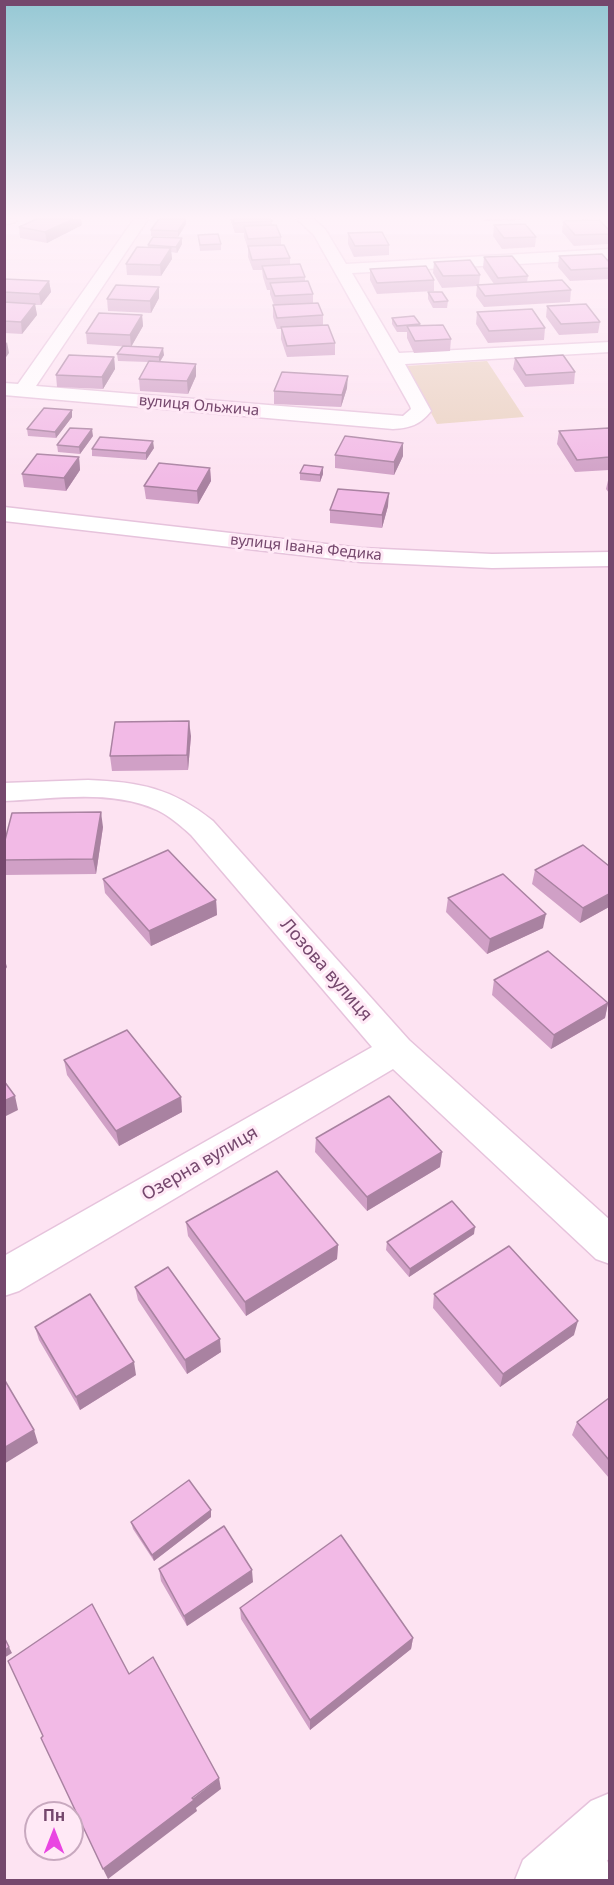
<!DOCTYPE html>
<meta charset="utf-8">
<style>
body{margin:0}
#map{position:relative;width:614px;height:1885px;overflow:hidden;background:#fde3f2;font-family:"Noto Sans",sans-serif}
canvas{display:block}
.frame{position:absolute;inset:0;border:6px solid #75486d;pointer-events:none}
.north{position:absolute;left:24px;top:1801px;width:60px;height:60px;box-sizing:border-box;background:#ffe9f6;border:2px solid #c8a9bf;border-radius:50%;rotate:0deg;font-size:16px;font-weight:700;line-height:24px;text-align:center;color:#75486d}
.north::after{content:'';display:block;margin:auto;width:21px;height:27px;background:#e945e2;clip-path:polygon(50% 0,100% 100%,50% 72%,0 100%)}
</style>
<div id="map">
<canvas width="614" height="1885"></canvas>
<div class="frame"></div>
<div class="north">Пн</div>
</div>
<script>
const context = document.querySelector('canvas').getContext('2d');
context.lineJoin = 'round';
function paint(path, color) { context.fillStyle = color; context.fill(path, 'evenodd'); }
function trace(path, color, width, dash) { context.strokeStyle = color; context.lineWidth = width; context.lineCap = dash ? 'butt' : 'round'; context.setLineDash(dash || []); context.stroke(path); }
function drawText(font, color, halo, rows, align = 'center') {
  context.font = font + ' "Noto Sans",sans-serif'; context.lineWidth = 6; context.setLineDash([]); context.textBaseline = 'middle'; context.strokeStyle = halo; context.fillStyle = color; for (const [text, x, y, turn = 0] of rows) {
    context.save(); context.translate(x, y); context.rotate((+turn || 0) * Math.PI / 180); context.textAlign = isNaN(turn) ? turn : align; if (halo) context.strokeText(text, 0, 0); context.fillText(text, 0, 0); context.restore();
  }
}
paint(new Path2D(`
 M487,361L524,417L437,424L406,366Z`), '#ead2c1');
const service = new Path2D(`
 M586,1832L598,1837L610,1868V1880H580L569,1849L574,1837Z`);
const minor = new Path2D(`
 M4,219H17L15,222L4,225Z
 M134,219H148L36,386L403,416L411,409L410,406L314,235L297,219H313L325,229L346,264L610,249V259L352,273L399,353L610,342V352L405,364L431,411C420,425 410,428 393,429L4,395V383L18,384Z
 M4,507L361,548L492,554L610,552V566L492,568L361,562L4,521Z
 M88,780C140,782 172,788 213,821L409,1040L610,1220V1264L596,1259L393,1069L19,1291L4,1296V1256L372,1047L191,835C181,826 170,816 157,810C111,789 54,799 4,801V783Z
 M610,1793V1858L584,1880H515L523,1860L591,1801Z`);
trace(service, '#e6c3dc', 2);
trace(minor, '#e6c3dc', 3);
paint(service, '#fff');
paint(minor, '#fff');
paint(new Path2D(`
 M186,219V224L178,237L151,236V230Z
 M230,219H271L272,225L281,237V245L290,258V264L305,277V281L313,294V303L323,315V325L335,343V355L287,357L281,339V329H277L273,317V305H274L270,294V290H267L263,277L262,270H253L248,257V248L244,237V233H235Z
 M483,219H522L521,220L484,221Z
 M563,221L609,230V244L574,246L562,232Z
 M82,225L47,243L20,238L19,227Z
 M494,225L536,237L535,247L502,249L493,236Z
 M348,233L389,245V255L354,257L348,244Z
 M198,235L221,244V250L200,251Z
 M182,238V244L177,253L171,252L172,259L161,276L127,275L126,264L148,247V245Z
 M559,256L609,262V279L570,281L558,267Z
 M484,257L528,276L527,282L571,290L570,302L484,307L476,296L477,286L442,288L433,273L434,262L480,275L479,285L494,284L483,268Z
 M370,269L434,280V291L377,294L370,280Z
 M4,279L49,281L51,292L41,305H35L37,315L22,334L4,333Z
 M159,287V298L151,313L108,311L107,299Z
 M428,292L448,301L447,308H433L428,299Z
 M547,306L600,322L598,333L559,335L546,317Z
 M477,312L545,328L544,340L488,343L476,324Z
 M142,315L143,326L131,347L87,344L86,333Z
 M392,318L420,324V326L451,339L450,351L414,353L407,338V332H397L392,324Z
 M117,354L164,355L160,362L196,376L188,394L140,391L139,379L148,362L118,361Z
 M114,357L115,369L103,389L57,387L56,375Z
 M515,358L575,372L574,384L525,387L513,369Z
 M347,388L341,407L274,404V391Z
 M72,410V417L56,438L28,436L27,429Z
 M609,428V470L575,472L557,444L559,431Z
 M93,436L80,454L58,452L57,445Z
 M154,448L146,460L92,456V449Z
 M335,455L403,456L394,475L335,468Z
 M79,457L80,470L66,491L24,487L22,474Z
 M210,468L211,481L198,504L146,499L144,486Z
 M300,473L323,474L320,482L300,480Z
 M609,476V493L606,489Z
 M388,506L382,528L330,523V510Z
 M191,736L188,770L112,771L110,756Z
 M103,827L96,874L4,875V844Z
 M609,866V907L580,923L532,884L535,870Z
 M103,879L216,900L217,915L151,946L105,893Z
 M448,898L543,928L487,954L446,912Z
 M494,980L608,1003L605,1018L551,1049L492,995Z
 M64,1060L181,1097L182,1112L119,1146L67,1075Z
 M316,1138L442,1152L440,1167L367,1211L315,1152Z
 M186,1222L338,1245L337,1259L246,1316L188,1236Z
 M474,1234L409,1277L386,1250L387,1242Z
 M135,1287L221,1352L187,1374L138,1300Z
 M434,1294L574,1335L500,1387L433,1308Z
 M35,1327L136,1375L80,1410L39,1340Z
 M609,1398V1478L572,1435L577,1422Z
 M211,1510V1517L154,1561L133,1529L131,1522Z
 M159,1569L253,1582L187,1626L161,1581Z
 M240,1608L413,1638L411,1649L310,1730L241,1619Z`), '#d0a0c6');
paint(new Path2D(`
 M73,219H81L82,225L47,243L45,232Z
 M186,219V224L178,237V231Z
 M182,238V244L177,253L176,247Z
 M171,248L172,259L161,276L160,265Z
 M49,281L51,292L41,305L39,294Z
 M159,287V298L151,313L150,301Z
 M35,304L37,315L22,334L21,322Z
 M142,315L143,326L131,347L130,335Z
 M7,342L9,353L4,360V346Z
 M163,348L164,355L159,363V357Z
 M114,357L115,369L103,389L102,377Z
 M196,364V376L188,394L187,381Z
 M348,376L347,388L341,407L342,395Z
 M72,410V417L56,438L55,432Z
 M92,429L93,436L80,454L79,447Z
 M153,441L154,448L146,460V453Z
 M403,443V456L394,475V462Z
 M79,457L80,470L66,491L64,478Z
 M323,467V474L320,482V475Z
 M210,468L211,481L198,504L197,491Z
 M389,493L388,506L382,528V515Z
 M189,721L191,736L188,770L187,755Z
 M101,812L103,827L96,874L93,859Z
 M609,894V907L580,923L583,908Z
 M216,900L217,915L151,946L149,931Z
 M546,914L543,928L487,954L490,939Z
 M4,957L7,967L4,972Z
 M608,1003L605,1018L551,1049L554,1035Z
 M15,1096L18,1110L4,1117V1101Z
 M181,1097L182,1112L119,1146L116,1131Z
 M442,1152L440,1167L367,1211V1197Z
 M475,1227L474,1234L409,1277L410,1269Z
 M338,1245L337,1259L246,1316L245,1302Z
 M578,1321L574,1335L500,1387L503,1374Z
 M220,1339L221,1352L187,1374L185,1360Z
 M134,1362L136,1375L80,1410L76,1397Z
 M34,1430L38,1443L4,1464V1448Z
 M211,1510V1517L154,1561L152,1555Z
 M252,1570L253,1582L187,1626L184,1616Z
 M413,1638L411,1649L310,1730V1720Z
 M9,1647L12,1653L4,1658V1651Z
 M219,1778L221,1789L196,1808L197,1811L108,1879L103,1869Z`), '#a982a1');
const building = new Path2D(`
 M37,219H73L45,232L19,227Z
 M159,219H186L178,231L151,230Z
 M233,219H271L272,221L234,223Z
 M599,220L609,230V234L575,235L563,221Z
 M525,224L536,237L504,238L494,225Z
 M276,225L281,237L248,239L244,226Z
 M382,232L389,245L355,246L348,233Z
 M218,234L221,244L200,245L198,235Z
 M153,237L182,238L176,247L148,245Z
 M284,245L290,258L252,260L248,246Z
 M137,247L171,248L160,265L126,264Z
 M602,254L609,262V268L571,270L559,256Z
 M512,256L528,276L498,278L484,257Z
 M470,260L480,275L443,276L434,262Z
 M300,264L305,277L267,279L262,266Z
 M426,266L434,280L377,283L370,269Z
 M4,279L49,281L39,294L4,292Z
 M562,280L571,290L485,296L477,285Z
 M308,281L313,294L275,296L270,283Z
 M116,285L159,287L150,301L107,299Z
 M428,292H442L448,301L434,302Z
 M4,302L35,304L21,322L4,321Z
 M318,303L323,315L277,318L273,305Z
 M586,304L600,322L561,324L547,306Z
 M532,309L545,328L489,331L477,312Z
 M99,313L142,315L130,335L86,333Z
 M414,316L420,324L397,326L392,318Z
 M328,325L335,343L287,346L281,327Z
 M443,325L451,339L415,341L407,326Z
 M123,346L163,348L159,357L117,354Z
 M69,355L114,357L102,377L56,375Z
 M563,355L575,372L526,375L515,358Z
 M149,361L196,364L187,381L139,379Z
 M282,372L348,376L342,395L274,391Z
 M44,408L72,410L55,432L27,429Z
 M70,428L92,429L79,447L57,445Z
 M609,428V457L577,460L559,431Z
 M345,436L403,443L394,462L335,455Z
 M100,437L153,441L146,453L92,449Z
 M37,454L79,457L64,478L22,474Z
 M159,463L210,468L197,491L144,486Z
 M304,465L323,467L320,475L300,473Z
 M338,489L389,493L382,515L330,510Z
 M189,721L187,755L110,756L115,722Z
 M101,812L93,859L4,860V844L12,813Z
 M583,845L609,866V894L583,908L535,870Z
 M168,850L216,900L149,931L103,879Z
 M503,874L546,914L490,939L448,898Z
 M548,951L608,1003L554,1035L494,980Z
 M127,1030L181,1097L116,1131L64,1060Z
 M4,1081L15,1096L4,1101Z
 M389,1096L442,1152L367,1197L316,1138Z
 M277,1171L338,1245L245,1302L186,1222Z
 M452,1201L475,1227L410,1269L387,1242Z
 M509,1246L578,1321L503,1374L434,1294Z
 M168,1267L220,1339L185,1360L135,1287Z
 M90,1294L134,1362L76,1397L35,1327Z
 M4,1379L34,1430L4,1448Z
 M609,1398V1460L577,1422Z
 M189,1480L211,1510L152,1555L131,1522Z
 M224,1526L252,1570L184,1616L159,1569Z
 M341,1535L413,1638L310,1720L240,1608Z
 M92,1604L129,1674L153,1657L219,1778L192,1798L194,1800L103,1869L41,1738L43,1736L8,1661Z
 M4,1637L9,1647L4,1651Z`);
paint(building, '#f2bae6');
trace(building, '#a982a1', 1.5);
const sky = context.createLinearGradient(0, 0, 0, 483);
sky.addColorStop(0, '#95c8d4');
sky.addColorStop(0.45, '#fef2f9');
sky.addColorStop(1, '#fef2f900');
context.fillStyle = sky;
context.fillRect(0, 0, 614, 483);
drawText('15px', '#75486d', '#ffe9f6', [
 ["вулиця Ольжича",199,406,5],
 ["вулиця Івана Федика",306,548,6]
]);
drawText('18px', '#75486d', '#ffe9f6', [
 ["Лозова вулиця",326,970,49],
 ["Озерна вулиця",200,1164,-30]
]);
</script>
